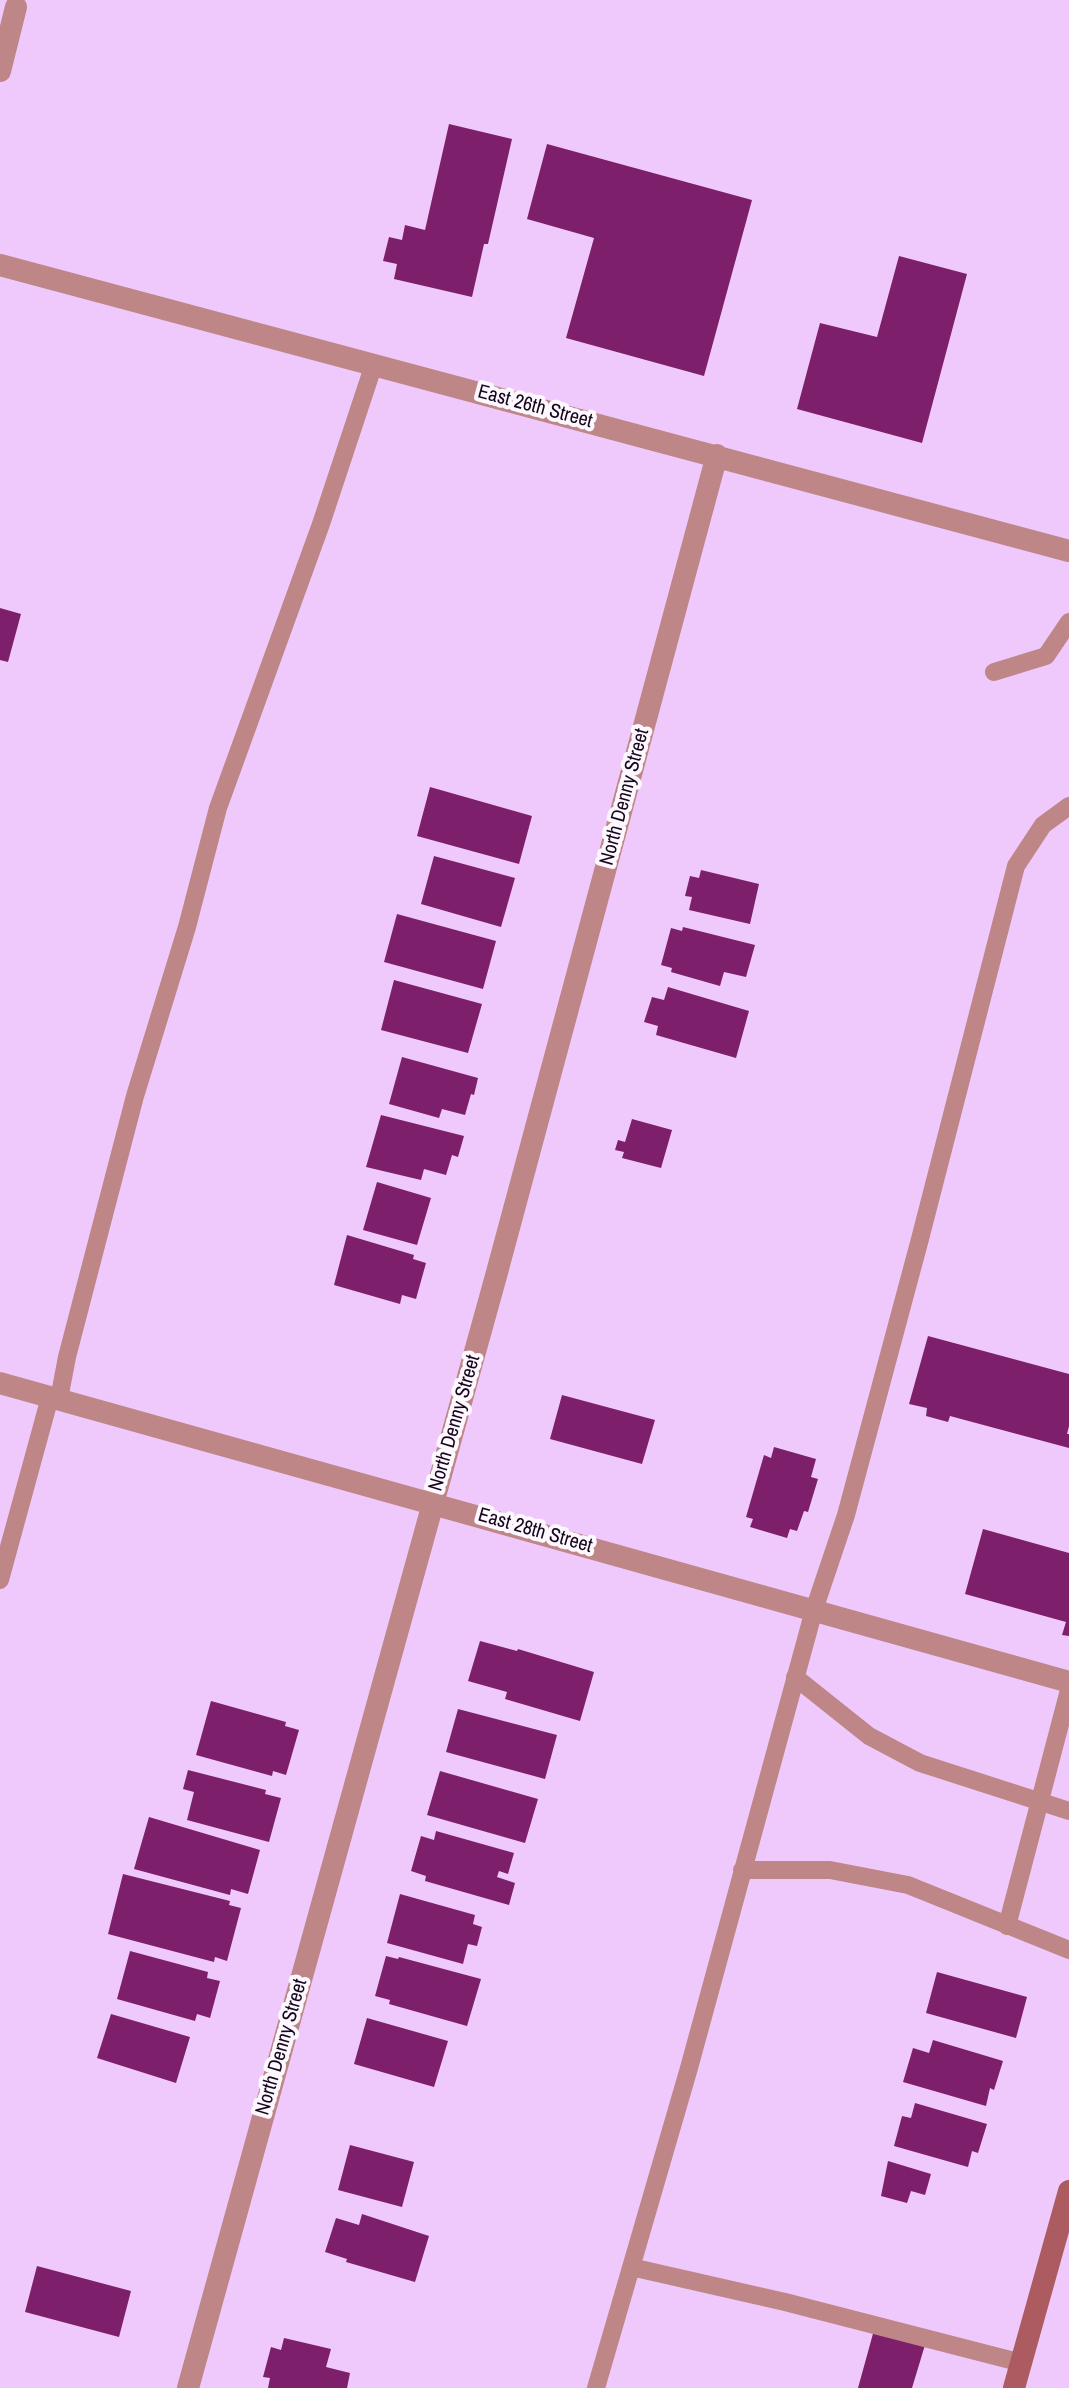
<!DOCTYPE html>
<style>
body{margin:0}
canvas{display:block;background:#efc9fc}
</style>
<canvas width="1069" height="2388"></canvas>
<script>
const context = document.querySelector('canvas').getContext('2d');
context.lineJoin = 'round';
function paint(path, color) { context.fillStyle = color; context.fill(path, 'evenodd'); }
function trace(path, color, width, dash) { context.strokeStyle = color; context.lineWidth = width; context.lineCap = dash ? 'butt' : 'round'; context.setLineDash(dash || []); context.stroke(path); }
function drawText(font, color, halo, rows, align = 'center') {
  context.font = font + ' "Archivo Narrow",sans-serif'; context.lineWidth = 8; context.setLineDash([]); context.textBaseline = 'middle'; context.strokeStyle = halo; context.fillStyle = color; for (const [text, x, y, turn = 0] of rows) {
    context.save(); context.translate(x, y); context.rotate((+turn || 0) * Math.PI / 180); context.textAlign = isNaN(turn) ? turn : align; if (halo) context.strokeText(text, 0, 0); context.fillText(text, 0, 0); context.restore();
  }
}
paint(new Path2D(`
 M449,124L512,139L488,244H484L472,297L394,279L397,264L383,261L389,237L402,240L405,225L425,230Z
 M547,144L752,200L704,376L566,338L594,238L527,219Z
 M899,256L967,274L922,443L797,409L820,323L877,337Z
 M0,608L21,614L8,662L0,660Z
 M430,787L532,816L519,864L417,836Z
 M434,856L515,878L501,927L421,904Z
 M701,870L759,884L750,924L689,910L692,897L685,896L690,876L699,878Z
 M397,914L496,941L483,989L384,962Z
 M683,927L755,945L746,977L724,972L720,986L671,972L672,968L661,965L671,928L682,931Z
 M394,980L482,1004L468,1053L381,1030Z
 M668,987L749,1011L736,1058L656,1035L658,1026L644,1022L652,997L664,1000Z
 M402,1057L478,1078L474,1095L471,1094L465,1115L442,1109L439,1118L389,1104Z
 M381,1115L464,1136L458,1157L452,1155L446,1175L424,1169L421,1180L366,1167Z
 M632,1119L672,1130L661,1168L622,1158L624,1152L615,1150L618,1140L625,1142Z
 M377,1182L431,1198L417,1245L363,1230Z
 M347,1235L414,1255L413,1259L426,1263L416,1299L402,1295L400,1304L334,1285Z
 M928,1336L1069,1374V1426L1067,1434H1069V1448L950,1416L948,1422L926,1416L927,1408L909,1404Z
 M562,1395L655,1420L642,1464L550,1439Z
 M774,1447L816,1459L811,1477L818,1479L808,1512L804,1511L797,1531L790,1529L787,1538L750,1527L753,1519L746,1517L764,1455L771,1458Z
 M983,1529L1069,1553V1636L1062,1635L1066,1622L965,1594Z
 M480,1641L517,1651L518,1649L594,1672L580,1721L505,1699L507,1692L468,1681Z
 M211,1701L286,1722L285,1726L299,1730L286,1775L273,1771L272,1776L196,1755Z
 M458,1709L557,1735L545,1779L446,1752Z
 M188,1770L266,1790L265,1794L281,1798L269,1842L187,1820L194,1792L183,1789Z
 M440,1771L538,1799L525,1843L427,1815Z
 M149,1817L260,1850L248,1894L231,1889L230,1895L134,1869Z
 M436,1831L514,1853L508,1874L499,1871L497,1877L515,1883L509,1905L425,1881L426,1876L411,1871L421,1836L434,1840Z
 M123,1874L230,1901L229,1905L241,1908L227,1961L215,1957L214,1962L108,1934Z
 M400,1894L475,1915L473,1924L482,1927L477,1946L468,1944L463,1964L387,1943Z
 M130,1951L208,1972L207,1978L220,1981L210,2018L197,2014L195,2021L117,1999Z
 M386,1956L398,1959L399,1957L481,1979L467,2026L389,2004L390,2000L375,1996Z
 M937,1972L1027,1997L1016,2038L926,2013Z
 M111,2014L190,2037L176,2083L97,2058Z
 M367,2018L448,2041L434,2087L354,2064Z
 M933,2040L1003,2061L994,2090L990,2088L986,2106L903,2082L913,2048L929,2053Z
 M915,2103L987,2124L978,2153L972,2151L968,2167L894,2146L902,2116L911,2118Z
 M350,2145L414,2162L402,2207L338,2190Z
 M888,2161L931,2174L925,2195L911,2191L907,2203L881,2196Z
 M362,2214L429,2236L415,2282L346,2262L347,2259L325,2252L336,2218L359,2225Z
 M37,2266L131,2291L119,2337L25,2312Z
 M874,2330L925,2345L912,2388H858Z
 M284,2338L331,2349L326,2367L350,2373L347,2388H268L270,2378L263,2377L271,2347L281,2350Z`), '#7e1f6b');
trace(new Path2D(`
 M994,672L1046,656L1069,622
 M59,1399L67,1357L135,1096L187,927L218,808L321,524L374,364
 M0,1580L50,1397
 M795,1677L869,1736L920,1763L1069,1811
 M742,1870H830L908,1885L1069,1950
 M1007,1926L1069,1690
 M631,2267L785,2302L1022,2363
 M596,2388L689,2068L814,1610L846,1515L920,1239L1016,866L1043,825L1069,806`), '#be8687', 18);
trace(new Path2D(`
 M0,71L16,7
 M0,265L1069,551
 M0,1383L1069,1682
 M188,2388L496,1276L717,455`), '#be8687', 22);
trace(new Path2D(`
 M1014,2388L1069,2191`), '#ac5b60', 22);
drawText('20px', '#16061c', '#fdf8fe', [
 ["East 26th Street",535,407,15],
 ["North Denny Street",625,797,-75],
 ["North Denny Street",455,1423,-74],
 ["East 28th Street",535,1531,16],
 ["North Denny Street",282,2047,-74]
]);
</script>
